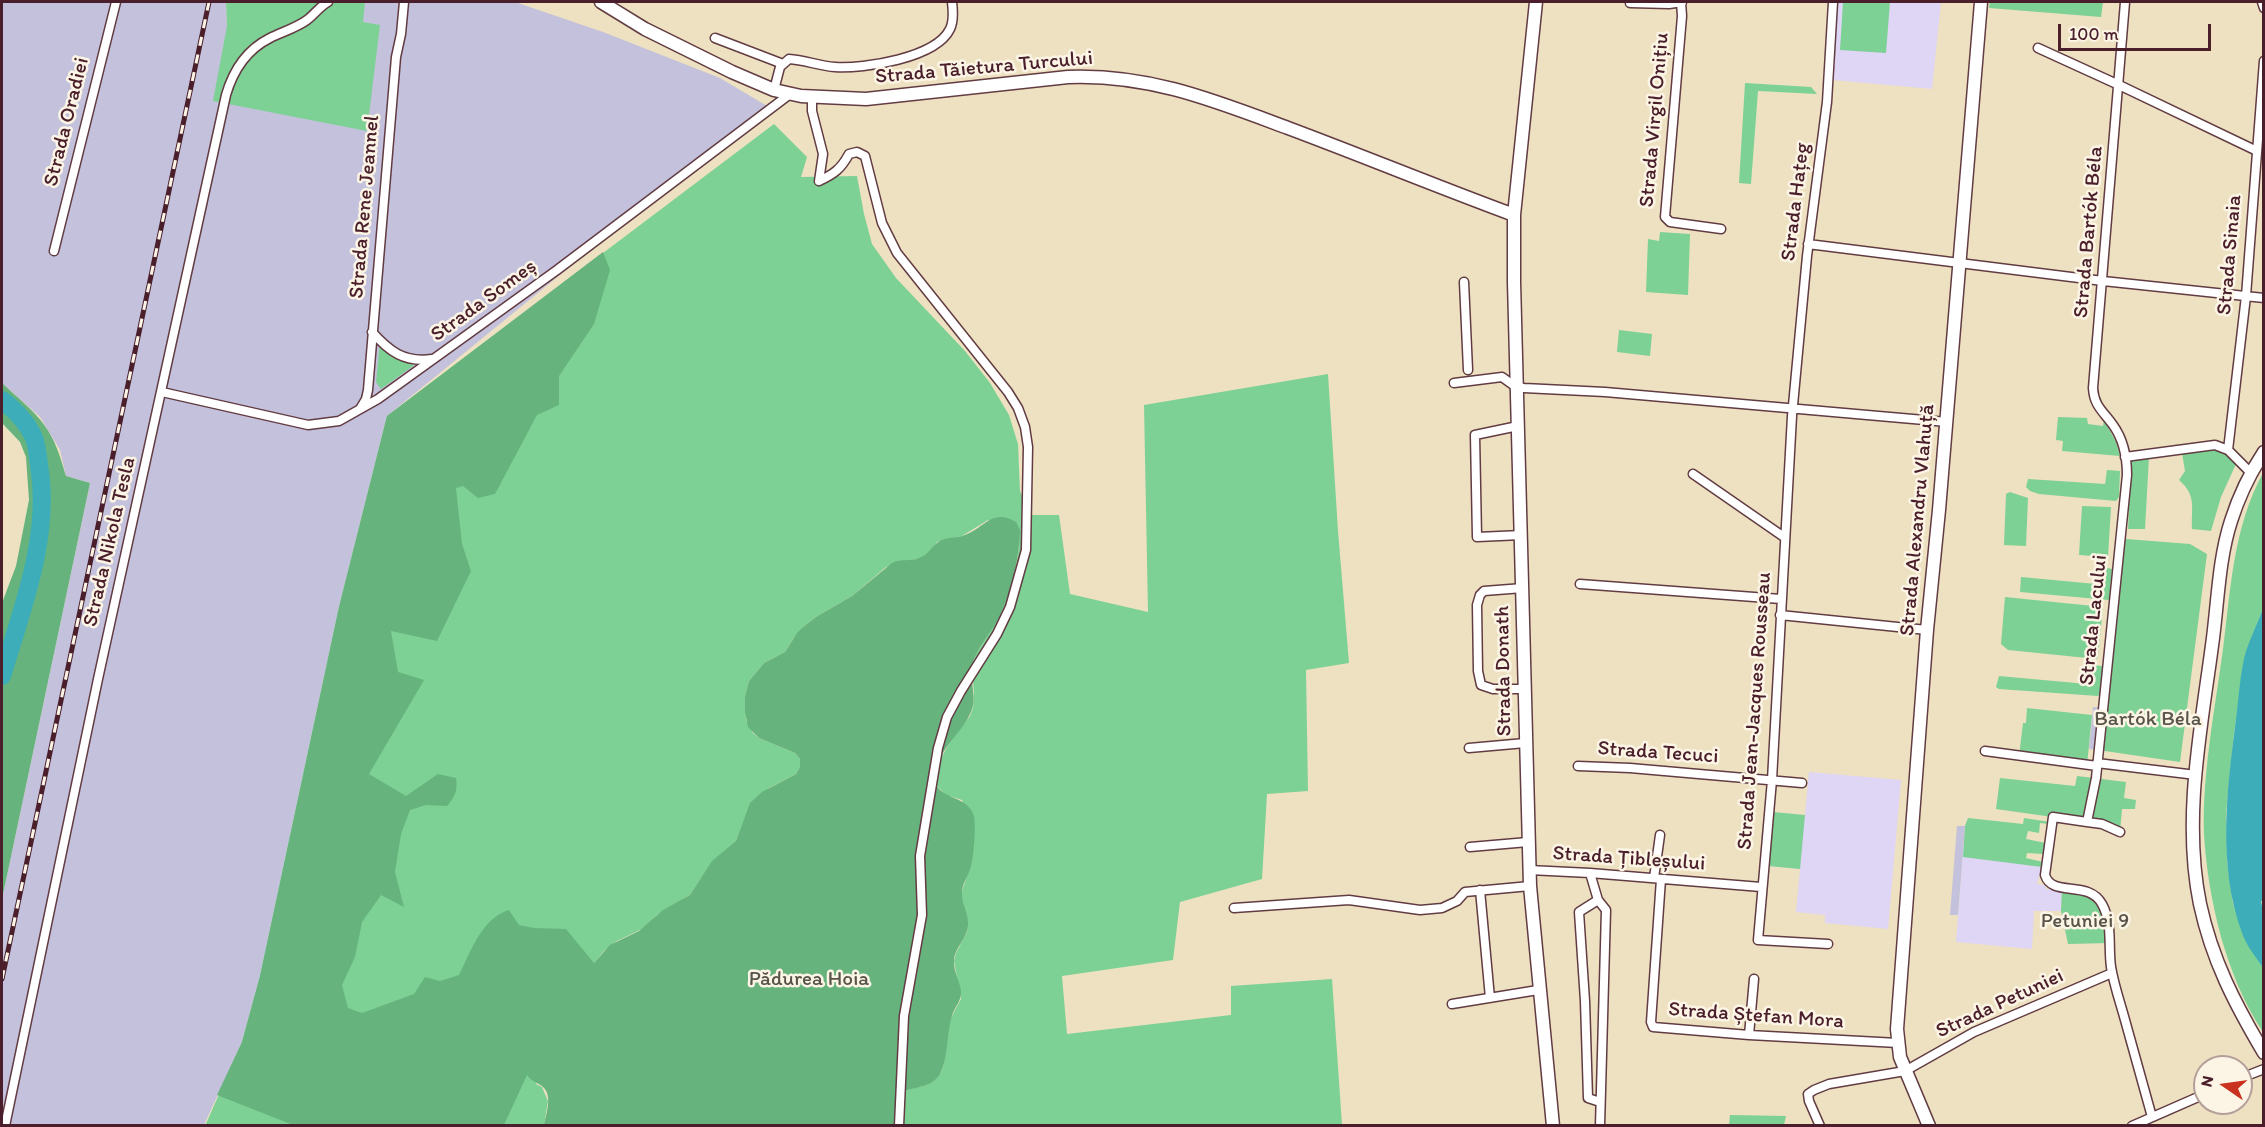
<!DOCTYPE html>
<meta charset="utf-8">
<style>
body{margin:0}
#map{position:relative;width:2265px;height:1127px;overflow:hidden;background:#ede1c1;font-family:Itim,sans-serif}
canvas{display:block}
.frame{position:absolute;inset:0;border:3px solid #4a1f2b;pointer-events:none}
.north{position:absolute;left:2193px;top:1055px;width:60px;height:60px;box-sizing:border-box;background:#fcf5e5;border:2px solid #b59f9b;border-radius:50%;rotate:283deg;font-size:16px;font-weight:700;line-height:24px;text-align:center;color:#4a1f2b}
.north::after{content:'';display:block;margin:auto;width:21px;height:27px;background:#c8321e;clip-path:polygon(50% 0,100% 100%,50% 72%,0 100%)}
.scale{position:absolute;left:2058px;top:24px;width:153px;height:27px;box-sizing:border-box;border:3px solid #4a1f2b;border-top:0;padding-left:8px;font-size:18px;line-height:21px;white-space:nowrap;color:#4a1f2b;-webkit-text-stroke:4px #fcf5e5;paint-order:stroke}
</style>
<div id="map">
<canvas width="2265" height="1127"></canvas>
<div class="frame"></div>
<div class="north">N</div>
<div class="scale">100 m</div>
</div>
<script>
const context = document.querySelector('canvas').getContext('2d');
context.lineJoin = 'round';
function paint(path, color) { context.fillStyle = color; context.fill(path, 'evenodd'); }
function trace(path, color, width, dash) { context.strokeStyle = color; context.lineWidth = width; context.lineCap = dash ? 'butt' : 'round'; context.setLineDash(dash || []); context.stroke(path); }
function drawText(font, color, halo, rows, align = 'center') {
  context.font = font + ' Itim,sans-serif'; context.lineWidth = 5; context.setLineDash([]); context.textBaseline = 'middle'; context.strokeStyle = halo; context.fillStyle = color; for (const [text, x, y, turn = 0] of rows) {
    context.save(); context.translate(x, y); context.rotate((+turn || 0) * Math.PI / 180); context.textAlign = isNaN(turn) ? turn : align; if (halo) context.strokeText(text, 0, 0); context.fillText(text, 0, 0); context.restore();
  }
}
paint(new Path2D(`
 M1838,2H1941L1932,89L1832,80Z
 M1809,772L1901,780L1888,929L1825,923V915L1796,912L1800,869L1768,866L1773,812L1805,815Z
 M1968,818L2016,862L2042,867L2037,884L2045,885L2046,889L2062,890L2061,911H2034L2032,949L1956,942L1965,826Z`), '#dfd5f5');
paint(new Path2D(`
 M2,2H226L227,26H380L362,22L365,2H515L603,32L720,78L767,106L387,416L339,607L260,976L242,1042L204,1125L2,1126V899L90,483L66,476L60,450L40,417L2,383Z
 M2093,707L2103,708L2098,750L2089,749Z
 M1957,826H1965L1958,915H1950Z`), '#c3c1db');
paint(new Path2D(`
 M226,2H365L363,22L380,25L367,131L213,101L227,26Z
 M1843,2H1890L1886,53L1840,50Z
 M1990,2H2103L2101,17L1989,8Z
 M1745,83L1811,87L1817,94L1758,91L1751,184L1739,183Z
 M774,124L807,157L801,177L857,176L864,214L872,244L896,278L965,351L990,383L1009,415L1018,444L1020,491L1030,515H1059L1070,594L1148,612L1144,405L1328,374L1338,531L1349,663L1306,670L1308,791L1267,794L1262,879L1180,902L1173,960L1062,976L1067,1034L1231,1015V986L1332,979L1342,1125H896L895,1113L904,1091C914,1087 927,1087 935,1080C947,1069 945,1049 947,1034C949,1021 954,1011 961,999L954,961L956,953L967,932L968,924L961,894L971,864L974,842L973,835L962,800L946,795L936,785L939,761L951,741L970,716L973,708L974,693L972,669L976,654L1001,613L1015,576L1019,545L988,520L962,536L937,542L928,554L921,558L886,567L852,596L816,617L803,627L793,639L785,652L764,663L749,681L745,696L746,720L753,733L759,738L795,753L800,759V767L796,774L769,788L742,826L736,841L708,868L690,895L657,915L646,927L617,941L604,951L594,963L536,1084L542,1087L548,1101L544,1125L205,1126L242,1042L260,976L339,607L387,416Z
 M1660,232L1690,234L1688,295L1646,292L1648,239L1659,241Z
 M1619,330L1652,334L1650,356L1617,352Z
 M380,341L414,361L413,366L381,389L376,382Z
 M2058,417L2087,418L2088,424L2103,426L2104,420L2116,442L2120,456L2062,451L2063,441L2056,440Z
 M2214,448L2223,451L2236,464L2221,497L2211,531L2192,529C2191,507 2197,496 2179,480L2185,471L2182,453Z
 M2149,457L2145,529H2128L2131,461Z
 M2107,470L2120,471L2119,497L2116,501L2039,494L2030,491L2026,487L2028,479L2105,484Z
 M2263,473V608L2246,653L2234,733L2226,813L2227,863L2233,904L2243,935L2263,968V1032C2243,1002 2231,971 2221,937C2212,903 2206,869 2204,834C2202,774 2215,709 2223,649C2231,588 2233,528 2263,473Z
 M2010,492L2028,498L2026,546L2004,545L2006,494Z
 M2082,506L2111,507L2108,557L2079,555Z
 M2126,539L2190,544L2207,554L2180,762L2098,750L2120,547Z
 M2098,566L2112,569L2109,600L2020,592L2021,577L2096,584Z
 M2005,597L2103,607L2098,657L2097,659L2008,650L2001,644Z
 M2089,665L2103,666L2101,693L2098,696L1999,689L1996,687L1999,676L2087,684Z
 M2027,708L2092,715L2087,765L2019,756L2023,723H2026Z
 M2077,776L2126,782L2124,798L2136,800L2135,809H2122L2120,832L2095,823L1996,809L2000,778L2075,786Z
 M1773,812L1805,815L1800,869L1768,866Z
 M1968,818L2023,824L2024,818L2050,822L2049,824L2040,823L2039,833L2028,831L2026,839L2046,843L2044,854L2027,853L2026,858L2043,862L2042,867L1963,857L1965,826Z
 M2062,887L2083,889L2102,904L2110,943L2068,944L2061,911Z
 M1730,1115L1786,1116L1784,1125H1729Z`), '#7dd194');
paint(new Path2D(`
 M603,252L610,270L594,324L559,376V405L537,415L495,494L478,498L463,486L456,488L462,544L471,571L437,641L391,631L398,672L424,680L369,774L406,796L438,774L456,778C458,790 455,797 447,806L426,805L410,810L401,834L395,872L404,907L381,895L362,922L355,957L342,985L348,1008L362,1013L414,994L425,977L440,981L459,975C471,951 482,918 509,910L519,925L534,928L566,929L594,963L610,945L639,931L663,910L690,895L712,861L736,841L750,803L762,792L796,774L800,767V759L795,753L759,738L748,727L745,712V696L749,681L764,663L785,652L797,633L803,627L816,617L852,596L892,563C901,558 910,562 919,558C929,555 931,546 940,541C947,537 955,538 962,536C984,530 991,507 1016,522L1020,530C1019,558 1013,587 1001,613C993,632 974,649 972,669C970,685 978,699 970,714C960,736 936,751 935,777C934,800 968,794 974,816C976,827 974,855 971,866C969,875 963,882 962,891C961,903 968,912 968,922C969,938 955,946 954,960C953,971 960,981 961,991C962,1001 954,1007 952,1016C946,1035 949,1056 940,1074C933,1087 916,1087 904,1091L895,1113L896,1125H544C546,1114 553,1096 543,1087C537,1082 532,1082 527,1075L504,1125H293L217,1095L242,1042L260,976L339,607L387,416Z
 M2,383C40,418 52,424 66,476L90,483L2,899V603L16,566L29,500L26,457L20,442L2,423Z`), '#66b37e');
paint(new Path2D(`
 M2263,608L2264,902L2261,901L2264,916L2263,968C2256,957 2246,945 2242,933C2217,864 2227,790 2236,719C2239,697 2240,672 2246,651C2251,637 2258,622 2263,608Z`), '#3daeb9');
trace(new Path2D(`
 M2,400C15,410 27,422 34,438C37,446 38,456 39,465C51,536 22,609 2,676`), '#3daeb9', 18);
const street = new Path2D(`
 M1681,2L1682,16L1665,217L1670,222L1721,229
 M2262,2L2264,8
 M1630,3L1669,4L1682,2
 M715,38L783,64
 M2038,48L2119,85L2257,151
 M774,90L780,67L789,59C805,60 819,66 835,67C864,69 936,58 950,29C954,21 953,10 952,2
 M812,98V111L823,154L819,181
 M819,181C834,174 841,169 849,154L857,152L865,156L882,223L897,253L1008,392L1018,408L1025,427L1028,447L1026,550L1010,607L997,634L961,691L947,717L938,748L920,856L922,915L904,1016L899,1126
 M1808,244L2103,281L2264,298
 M54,251L116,2
 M1464,282L1468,370
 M372,332C389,351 404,363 432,359
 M1454,383L1502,377L1516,387L1524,388L1605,392L1947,422
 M162,392L308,425L339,421L378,399L557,270L790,94
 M360,409L366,399L368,390L396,57L401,34L404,2
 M1518,426L1475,435L1477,537L1522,535
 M2228,450L2246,296L2264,61
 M2125,457L2215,445L2228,450L2250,472
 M1693,474L1784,537
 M1580,584L1781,599
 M1523,588L1484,591L1480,595L1477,605L1478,671L1481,685L1493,689H1525
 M1780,615L1927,630
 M1469,748L1525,743
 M1985,751L2097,766
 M2097,763L2196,775
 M1578,766L1630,768L1802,783
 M2087,822L2053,817L2045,875C2052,898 2088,879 2102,904C2113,924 2108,945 2111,967C2114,985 2120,1002 2125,1020C2134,1052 2143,1085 2152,1117
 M2120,832L2102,824L2087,822L2096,778L2127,475C2127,458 2123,439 2113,425C2103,411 2094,406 2093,388L2125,2
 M1470,847L1528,842
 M1529,870L1590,873L1761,887
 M1590,873L1598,900L1606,910L1600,1126
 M1654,878L1660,835
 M1661,879L1651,1022L1653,1027L1749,1035L1898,1043
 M1480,890L1490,998
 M1598,900L1579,912L1585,1001L1588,1098L1600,1102
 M1234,908L1349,900L1420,910L1442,908L1457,901L1465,892L1530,886
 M1828,944L1758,940L1772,780L1792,416L1807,256L1827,102L1833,2
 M1452,1004L1538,990
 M1749,1035L1754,979
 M2241,1078L2264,1069
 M5,1126L98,679L226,95C233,71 246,50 270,38C282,32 296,28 307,20C315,14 319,7 328,2
 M1820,1126L1809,1101L1808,1094L1814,1090L1829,1084L1905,1071L1974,1032L2112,973
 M2132,1126L2205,1094`);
const secondary = new Path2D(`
 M601,2L645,29L732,72L774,90L801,96L866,99L1068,77C1149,74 1213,100 1288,128C1363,156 1438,187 1514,215
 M1536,2L1514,215V282L1530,886L1553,1126
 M2264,452C2250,473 2239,496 2231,521C2219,558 2218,599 2213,638C2202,724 2182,817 2200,904C2212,960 2235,1004 2264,1053
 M1929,1126L1900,1057L1897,1029L1927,630L1939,510L1981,2`);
trace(street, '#623c42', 11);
trace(secondary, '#623c42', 15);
trace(street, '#fff', 8);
trace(secondary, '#fff', 12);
const rail = new Path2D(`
 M2,979L209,2`);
trace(rail, '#4a1f2b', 5);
trace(rail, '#fcf5e5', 3, [9]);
drawText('21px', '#4a1f2b', '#fcf5e5', [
 ["Strada Tăietura Turcului",984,68,-5],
 ["Strada Virgil Onițiu",1655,120,-85],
 ["Strada Oradiei",67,122,-76],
 ["Strada Hațeg",1796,202,-83],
 ["Strada Rene Jeannel",365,207,-85],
 ["Strada Bartók Béla",2089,232,-85],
 ["Strada Sinaia",2230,255,-85],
 ["Strada Someș",484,301,-36],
 ["Strada Alexandru Vlahuță",1918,520,-85],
 ["Strada Nikola Tesla",110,542,-77],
 ["Strada Lacului",2094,620,-84],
 ["Strada Donath",1504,671,-91],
 ["Strada Jean-Jacques Rousseau",1755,711,-86],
 ["Strada Tecuci",1658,753,4],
 ["Strada Țibleșului",1629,859,4],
 ["Strada Petuniei",2000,1004,-25],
 ["Strada Ștefan Mora",1756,1016,4]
]);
drawText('21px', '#59544a', '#fcf5e5', [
 ["Bartók Béla",2148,720],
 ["Petuniei 9",2085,922],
 ["Pădurea Hoia",809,980]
]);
</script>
